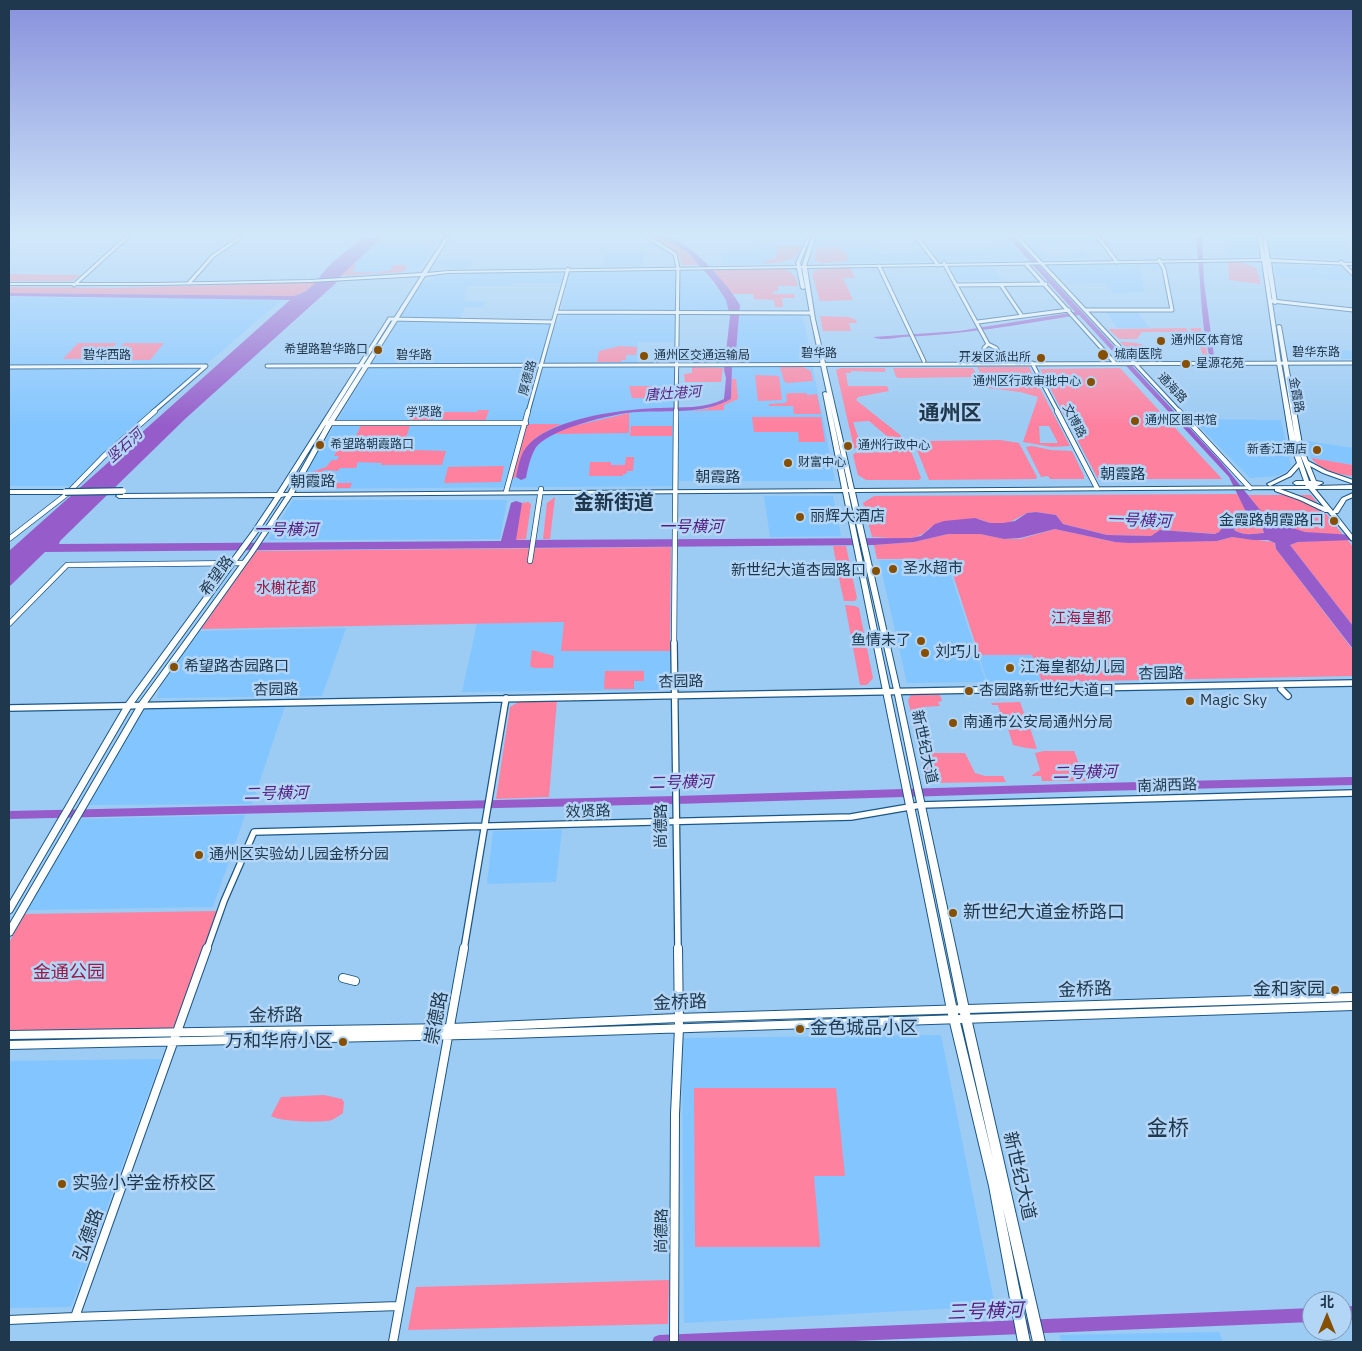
<!DOCTYPE html>
<meta charset="utf-8">
<style>
body{margin:0}
#map{position:relative;width:1362px;height:1351px;overflow:hidden;background:#9ccbf4;font-family:"IBM Plex Sans","Noto Sans SC",sans-serif}
canvas{display:block}
.frame{position:absolute;inset:0;border:10px solid #20384d;pointer-events:none}
.north{position:absolute;left:1302px;top:1291px;width:50px;height:50px;box-sizing:border-box;background:#b4d6f6;border:1px solid #7997b2;border-radius:50%;rotate:0deg;font-size:14px;font-weight:700;line-height:20px;text-align:center;color:#20384d}
.north::after{content:'';display:block;margin:auto;width:18px;height:22px;background:#864f00;clip-path:polygon(50% 0,100% 100%,50% 72%,0 100%)}
</style>
<div id="map">
<canvas width="1362" height="1351"></canvas>
<div class="frame"></div>
<div class="north">北</div>
</div>
<script>
const context = document.querySelector('canvas').getContext('2d');
context.lineJoin = 'round';
function paint(path, color) { context.fillStyle = color; context.fill(path, 'evenodd'); }
function trace(path, color, width, dash) { context.strokeStyle = color; context.lineWidth = width; context.lineCap = dash ? 'butt' : 'round'; context.setLineDash(dash || []); context.stroke(path); }
function drawText(font, color, halo, rows, align = 'center') {
  context.font = font + ' "IBM Plex Sans","Noto Sans SC",sans-serif'; context.lineWidth = 5; context.setLineDash([]); context.textBaseline = 'middle'; context.strokeStyle = halo; context.fillStyle = color; for (const [text, x, y, turn = 0] of rows) {
    context.save(); context.translate(x, y); context.rotate((+turn || 0) * Math.PI / 180); context.textAlign = isNaN(turn) ? turn : align; if (halo) context.strokeText(text, 0, 0); context.fillText(text, 0, 0); context.restore();
  }
}
paint(new Path2D(`
 M1020,236H1097L1102,243L1039,247L1047,256H1073L1070,252H1084L1091,258L1041,260Z
 M1225,236H1257V253L1253,256L1230,257L1225,251Z
 M1269,236H1345L1353,260L1274,256Z
 M378,241L436,243L420,268L388,274L341,276Z
 M759,246H776V249L780,250L775,254V258L765,262V264L723,265L721,251H755L754,247Z
 M876,246L881,253L1014,247L1026,260L840,263L846,261L840,247Z
 M606,253H643L644,266H602Z
 M438,260H474L469,268L456,269L435,265Z
 M1157,264L1160,269H1140L1144,292L1113,293L1105,283L1068,284L1066,281L1068,280H1061L1047,265Z
 M1274,265L1337,267L1342,268L1353,278V281L1277,277Z
 M946,266H992L1003,280H954Z
 M702,270L726,300L730,311L676,312L674,342H638L637,364L370,365L421,284L436,277L472,273H561L567,282L570,272ZM513,283H567L559,321L460,319L465,307H483L485,301H464L468,286H512Z
 M9,297L282,300L118,439L70,486H9Z
 M1105,310H1136L1150,328H1117Z
 M739,315H803L812,362H735Z
 M1289,343L1353,351V359H1291Z
 M671,366L674,368L672,486L296,489L369,368Z
 M732,367H813L835,481H679V410L706,409L729,400Z
 M1192,419L1281,420L1291,466L1286,472L1277,476L1250,478Z
 M1307,441L1353,448V465L1311,458Z
 M764,496H833L841,536L770,537Z
 M293,500H507L500,539L268,540Z
 M879,560H946L986,682L907,683Z
 M670,621L671,690L462,692L477,623Z
 M346,628L322,696L157,698L160,687L199,631Z
 M979,655H1032L1042,682H987Z
 M285,706L252,804L88,805L142,708Z
 M245,815L213,907L25,910L77,819Z
 M562,830L556,882L487,884L493,831Z
 M941,1035L995,1306L684,1323L682,1038Z
 M161,1059L71,1307L9,1308V1061Z
 M1219,1332L1223,1342H1061L1059,1335Z`), '#83c5fe');
paint(new Path2D(`
 M649,236L664,237L688,253L698,265H682L679,256L674,251Z
 M776,246H802L796,257L781,262L765,264V262L776,257V252L780,250L776,249Z
 M840,247L841,251H845L848,258L846,260L848,261L822,263L815,261L816,248Z
 M1238,261L1256,268L1261,284L1229,280L1228,262Z
 M353,264L356,265L352,272L379,273L381,271H389L394,265H408L403,272L341,276Z
 M778,268C791,270 795,274 798,286H778V291H773V294H794L795,298H782L783,307H775L774,300L754,299L753,294H733L709,269Z
 M850,268L855,278H843L853,300L820,301L812,274L814,271L826,268Z
 M9,274L81,275L71,281H9Z
 M317,282L304,292L293,296L9,293V287L117,288Z
 M820,316L848,317L856,320L857,323H849L851,331H823Z
 M1186,328L1189,332H1142L1137,339H1119L1108,329Z
 M1190,328H1201L1208,357L1203,356L1199,344L1189,343V340L1174,333H1192Z
 M1120,342C1138,342 1150,344 1160,359L1136,358Z
 M78,343H117L103,359H63Z
 M124,343H164L150,360H109Z
 M620,346L637,347L636,355H626V360H621V362H597L599,351Z
 M692,367L723,368L721,382H685L684,374L692,373Z
 M780,367H803L811,371L813,381L787,383L784,381Z
 M977,367H1029L1070,446L1052,447L1023,442L1038,397L1020,392L988,388ZM1039,426H1049L1058,443H1040Z
 M840,368H885L886,371L883,372L851,371V373H846L848,386H887L889,391L858,397L856,400L909,442C892,448 872,455 854,448L836,370ZM869,421L894,442L891,445H861L853,422Z
 M893,368H973L977,375L976,377L899,378L896,377Z
 M1120,368L1222,479H1098L1040,369Z
 M755,375L779,376L782,400L758,401Z
 M732,379H736L738,399L724,405V410L688,411L706,409L729,400L731,399Z
 M629,386H663V398H632Z
 M789,393H806L807,395L817,394L821,414H794L793,406H769V404L785,403L787,401L786,394Z
 M413,408H437L436,412H431L430,416L434,417V419L427,422H408Z
 M478,410H489L485,422L440,420L444,412H477Z
 M629,413V433L553,434L565,428Z
 M752,417H821L825,442H799L798,432H754Z
 M527,424H561C528,440 526,443 516,477L511,480Z
 M361,425H410L403,448L413,450L446,451L442,465H381L382,463L358,462L356,468H340L338,471L325,470L315,475H304L326,467L332,460H337L339,456H334L337,450L361,449L367,436H356Z
 M631,426H672V436H630Z
 M1000,440L1019,443L1037,477L1036,479L929,480L915,445L930,441Z
 M1032,446L1051,450L1072,451L1084,476V479H1050L1048,476L1041,477L1026,447Z
 M907,447L911,451L921,478L919,480H866L858,475L853,455L855,453L887,452Z
 M626,457H634L633,471H627L626,474H623V476H589L590,462H611V465H625Z
 M1311,458L1353,465V476C1337,475 1321,471 1311,458Z
 M504,466L501,482L444,483L448,467Z
 M304,477L334,479L333,483H352L350,488H309L301,484Z
 M1237,494L1248,513L1225,524L1218,534L1161,530L1151,536L1107,535L1063,524L1056,515L1036,512L1027,513L1008,523H990L979,519L929,528C918,544 890,537 872,537L863,503L874,496Z
 M1248,495H1311L1343,535C1317,534 1286,533 1265,516C1258,511 1254,501 1248,495Z
 M555,497L550,539H543L547,503Z
 M528,502L531,504L526,539L515,540L522,503Z
 M1250,518L1260,521L1264,533C1253,534 1243,536 1234,530L1237,524Z
 M1055,529L1115,542L1217,541L1232,537L1274,542L1276,549L1353,650V676L1042,682L1032,655H979L948,559H877L874,545L914,542L948,534H980L1004,539H1020Z
 M1347,539L1353,547V626L1290,545L1298,542Z
 M833,546H846L850,565L848,567H837Z
 M671,547L670,651H561L564,622L201,629L256,551Z
 M838,574L852,575L857,598L855,601H844Z
 M845,605L855,606L859,608L873,678L867,685H860Z
 M532,650L554,656L553,668H534L530,666Z
 M605,671H644V681H634V689H604Z
 M911,695H940L942,701L938,702L940,706L922,707L934,753H965L975,773L985,776H1003L1006,782L927,783L908,700Z
 M557,700L549,797L496,799L510,707L520,701Z
 M1020,702L1026,719H997L996,717L1001,716L998,705H992L991,703Z
 M1013,721L1028,722L1037,749L1026,748L1013,745L1008,729H1016Z
 M1044,751H1074L1086,781H1042L1041,776H1031L1040,770L1035,753Z
 M219,911L173,1030L9,1033V943L24,914Z
 M694,1088H836L845,1176H814L820,1247H695Z
 M324,1095L342,1099L344,1102L343,1113C340,1115 336,1118 332,1120C321,1123 281,1122 271,1116L281,1097Z
 M669,1280L668,1324L408,1330L416,1287Z`), '#fe81a0');
paint(new Path2D(`
 M364,236H383L341,276L335,284L185,419L60,541L59,544L501,541L511,503L516,501L522,503L516,540L911,538L921,536L935,524L944,521L975,518L990,523H1003L1015,521L1027,513L1036,512L1056,515L1063,524L1107,535L1151,536L1160,530L1215,534L1219,532L1225,524L1247,514L1229,477L1079,315C1021,324 962,335 903,337C894,338 881,341 873,337L959,331L1075,312L1007,236H1012L1222,463L1265,516L1283,525L1305,532L1353,535V540L1298,542L1290,545L1353,626V649L1276,549L1275,543L1268,540H1253L1232,537L1217,541L1129,543L1115,542L1055,529L1020,538L1004,539L980,534H948L914,542L874,545L45,552L9,587V551L290,300L9,296V293L293,296C313,292 318,276 331,264C342,254 353,246 364,236ZM1250,518L1260,521L1264,533C1253,534 1243,536 1234,530L1237,524Z
 M662,236C686,236 729,285 740,305L735,362L732,367L731,399C703,415 668,410 637,412C615,413 547,429 535,449C530,458 528,468 526,478L521,480L516,477C518,468 520,456 525,449C547,418 624,409 660,408C681,407 704,409 724,399L726,378L724,370L730,316L726,300L714,282L688,253Z
 M1195,236H1202L1204,282L1214,356L1209,355C1199,316 1202,276 1195,236Z`), '#965dca');
paint(new Path2D(`
 M1353,777V785L1099,791L676,804L9,819V811L676,796L1099,783Z
 M1353,1306V1320L1342,1321V1307Z
 M1312,1308V1322L829,1342H652L654,1337L659,1335Z`), '#965dca');
const minorFar3 = new Path2D(`
 M646,236L675,254L678,268L676,412
 M916,236L938,265
 M1016,236L1180,412
 M1097,236L1117,262
 M1341,262L1353,274
 M944,263L988,344L996,348L1005,363
 M1026,264L1115,363
 M879,266L924,361
 M189,283L213,256L242,236
 M74,285L128,236
 M957,285L1046,284
 M1001,285L1022,316
 M1272,301L1353,310
 M1086,310H1172L1164,269L1159,260
 M556,312L812,313
 M389,319L553,322
 M978,322L1069,310
 M988,344L984,348L992,363
 M1032,363L1058,412
 M267,366L1353,363
 M9,367L205,366
 M153,412L206,366
 M528,412L568,269`);
const minorFar2 = new Path2D(`
 M1057,411L1097,488
 M1179,411L1250,488
 M326,423H526
 M506,492L528,411
 M9,539L67,494L104,456L155,411
 M530,561L541,489
 M9,624L67,565L243,563
 M674,644L676,411`);
const minorFar1 = new Path2D(`
 M674,643L678,949
 M1281,689L1288,696
 M9,708L1353,683
 M207,949L224,901L254,832L851,817L921,805L1353,793
 M464,949L506,698`);
const minor = new Path2D(`
 M207,948L75,1317L399,1306
 M343,978L355,981
 M9,1035L451,1028L678,1018L1353,997
 M9,1045L509,1034L1353,1006
 M9,1320L75,1317
 M393,1342L464,948
 M674,1342L675,1114L679,1028L678,948`);
const major = new Path2D(`
 M446,236H450L427,273L448,271L797,266L796,263L807,239L810,238L800,263L801,266H802L812,236H816L806,266L1261,259L1258,236H1262L1265,259L1263,239L1265,238L1267,239L1270,259L1353,263V265L1271,262L1277,303L1275,304L1273,303L1266,261L1281,363L1296,443L1309,481H1311L1296,444L1277,326L1279,325L1281,326L1302,444L1308,461L1327,471L1353,480V484L1351,483L1323,473L1310,466L1316,481L1322,482L1323,483L1317,486L1353,485V489H1315L1333,511L1342,498L1353,493V497L1346,500L1338,513H1335L1353,536V541L1351,540L1328,512H1325L1300,500L1275,491V489L855,492L900,690L969,1009L1045,1342H1033L1003,1208L1030,1342H1018L989,1186L947,1010L843,492L292,496L254,553L145,706L12,935L9,936V925L139,703L250,551L286,496L281,497L258,532L132,706L12,912L9,914V903L126,703L253,530L275,497L119,498L116,496L119,494L277,493L387,320L391,319V320L283,493H288L327,423L421,276L310,282L157,285H9V283H157L310,280L422,273ZM1262,261L1277,363L1290,443L1297,463L1287,474L1267,484L1270,486L1272,485L1291,476L1299,467L1304,481H1296L1293,483L1296,485H1305L1306,486L854,489L815,319L807,268ZM797,268L801,288L803,289L805,288L801,268H802L811,319L827,393L825,392L823,393L842,489L294,493L333,423L425,276L448,273ZM830,404L849,489H848ZM1280,489H1309L1324,507L1304,498ZM848,492H849L894,690L959,1009L993,1159L957,1010Z
 M9,490H65L68,492L65,494H9Z`);
trace(minorFar3, '#1c5784', 5);
trace(minorFar2, '#1c5784', 6);
trace(minorFar1, '#1c5784', 8);
trace(minor, '#1c5784', 10);
trace(major, '#1c5784', 2);
trace(minorFar3, '#fff', 3);
trace(minorFar2, '#fff', 4.5);
trace(minorFar1, '#fff', 5.5);
trace(minor, '#fff', 8);
paint(major, '#fff');
const majorBridge = new Path2D(`
 M65,492L123,491`);
trace(majorBridge, '#1c5784', 8, []);
trace(majorBridge, '#fff', 5.5);
const sky = context.createLinearGradient(0, 0, 0, 426);
sky.addColorStop(0, '#8791dc');
sky.addColorStop(0.55, '#d2e8fa');
sky.addColorStop(1, '#d2e8fa00');
context.fillStyle = sky;
context.fillRect(0, 0, 1362, 426);
for (const [x, y, r, color] of [
 [1161,341,5,"#864f00"],
 [378,350,5,"#864f00"],
 [1103,355,6,"#864f00"],
 [644,356,5,"#864f00"],
 [1041,358,5,"#864f00"],
 [1186,364,5,"#864f00"],
 [1091,382,5,"#864f00"],
 [1135,421,5,"#864f00"],
 [320,445,5,"#864f00"],
 [848,446,5,"#864f00"],
 [1317,450,5,"#864f00"],
 [788,463,5,"#864f00"],
 [800,517,5,"#864f00"],
 [1334,521,5,"#864f00"],
 [893,569,5,"#864f00"],
 [876,571,5,"#864f00"],
 [921,641,5,"#864f00"],
 [925,653,5,"#864f00"],
 [174,667,5,"#864f00"],
 [1010,668,5,"#864f00"],
 [969,691,5,"#864f00"],
 [1190,701,5,"#864f00"],
 [953,723,5,"#864f00"],
 [199,855,5,"#864f00"],
 [953,913,5,"#864f00"],
 [1335,990,5,"#864f00"],
 [800,1029,5,"#864f00"],
 [343,1042,5,"#864f00"],
 [62,1184,5,"#864f00"]
]) { const dot = new Path2D(); dot.arc(x, y, r, 0, 2 * Math.PI); context.fillStyle = color; context.fill(dot); trace(dot, '#b4d6f6', 2); }
drawText('12px', '#20384d', '#b4d6f6', [
 ["通州区体育馆",1171,341],
 ["希望路碧华路口",368,350,"right"],
 ["城南医院",1114,355],
 ["通州区交通运输局",654,356],
 ["开发区派出所",1031,358,"right"],
 ["星源花苑",1196,364],
 ["通州区行政审批中心",1081,382,"right"],
 ["通州区图书馆",1145,421],
 ["希望路朝霞路口",330,445],
 ["通州行政中心",858,446],
 ["新香江酒店",1307,450,"right"],
 ["财富中心",798,463]
], 'left');
drawText('12px', '#20384d', '#b4d6f6', [
 ["碧华东路",1316,353],
 ["碧华路",819,354],
 ["碧华西路",107,356],
 ["碧华路",414,356],
 ["厚德路",528,378,-75],
 ["通海路",1172,388,47],
 ["金霞路",1296,395,80],
 ["学贤路",424,413],
 ["文博路",1074,421,62]
]);
drawText('italic 14px', '#551c80', '#b4d6f6', [
 ["唐灶港河",673,394,-4],
 ["竖石河",125,446,-42]
]);
drawText('15px', '#20384d', '#b4d6f6', [
 ["朝霞路",1123,475],
 ["朝霞路",718,478],
 ["朝霞路",313,482,-1],
 ["希望路",217,576,-54],
 ["杏园路",1161,674,-1],
 ["杏园路",681,682,-1],
 ["杏园路",276,690,-1],
 ["新世纪大道",924,747,78],
 ["南湖西路",1167,786,-2],
 ["效贤路",588,812,-2],
 ["尚德路",662,826,-90],
 ["尚德路",662,1231,-89]
]);
drawText('15px', '#20384d', '#b4d6f6', [
 ["丽辉大酒店",810,517],
 ["金霞路朝霞路口",1324,521,"right"],
 ["圣水超市",903,569],
 ["新世纪大道杏园路口",866,571,"right"],
 ["鱼情未了",911,641,"right"],
 ["刘巧儿",935,653],
 ["希望路杏园路口",184,667],
 ["江海皇都幼儿园",1020,668],
 ["杏园路新世纪大道口",979,691],
 ["Magic Sky",1200,701],
 ["南通市公安局通州分局",963,723],
 ["通州区实验幼儿园金桥分园",209,855]
], 'left');
drawText('15px', '#961c47', '#b4d6f6', [
 ["水榭花都",286,589],
 ["江海皇都",1081,619]
]);
drawText('italic 16px', '#551c80', '#b4d6f6', [
 ["一号横河",1139,521,2],
 ["一号横河",691,527],
 ["一号横河",286,530],
 ["二号横河",1085,773,-1],
 ["二号横河",681,783,-1],
 ["二号横河",276,794,-1]
]);
drawText('18px', '#20384d', '#b4d6f6', [
 ["新世纪大道金桥路口",963,913],
 ["金和家园",1325,990,"right"],
 ["金色城品小区",810,1029],
 ["万和华府小区",333,1042,"right"],
 ["实验小学金桥校区",72,1184]
], 'left');
drawText('18px', '#961c47', '#b4d6f6', [
 ["金通公园",69,973]
]);
drawText('18px', '#20384d', '#b4d6f6', [
 ["金桥路",1085,990,-2],
 ["金桥路",680,1003,-2],
 ["金桥路",276,1016,-1],
 ["崇德路",437,1018,-79],
 ["新世纪大道",1019,1176,77],
 ["弘德路",89,1235,-70]
]);
drawText('italic 19px', '#551c80', '#b4d6f6', [
 ["三号横河",985,1312,-2]
]);
drawText('bold 20px', '#20384d', '#b4d6f6', [
 ["金新街道",614,503]
]);
drawText('bold 21px', '#20384d', '#b4d6f6', [
 ["通州区",950,414]
]);
drawText('21px', '#20384d', '#b4d6f6', [
 ["金桥",1168,1129]
]);
</script>
